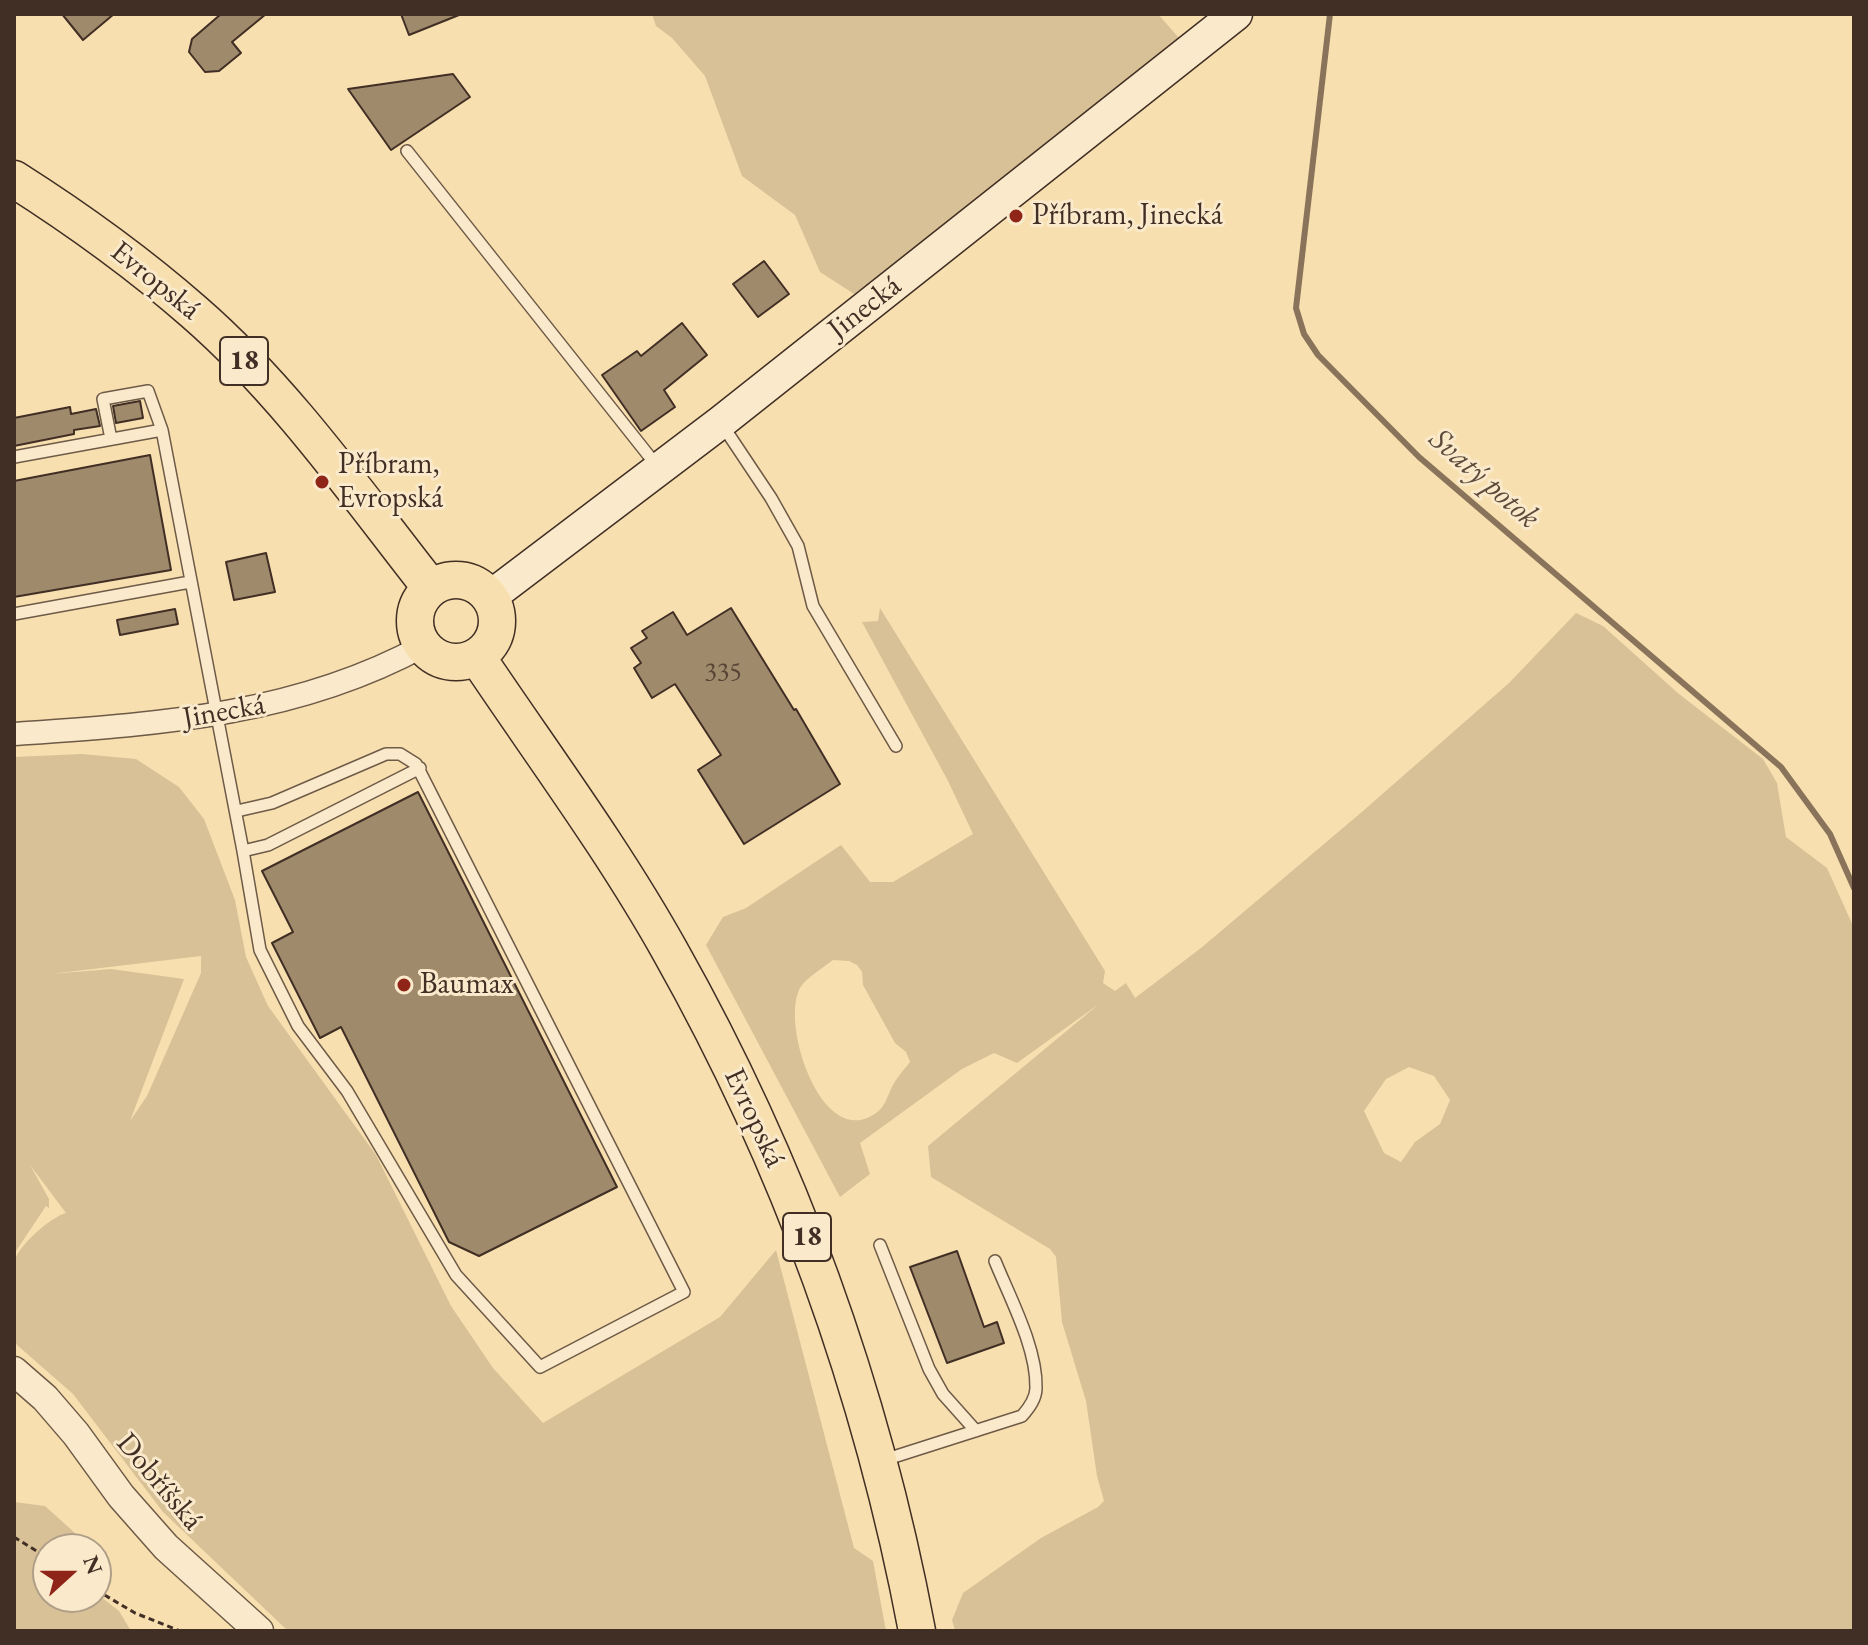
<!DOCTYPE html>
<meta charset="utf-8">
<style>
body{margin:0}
#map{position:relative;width:1868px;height:1645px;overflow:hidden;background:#f7dfaf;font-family:"EB Garamond",serif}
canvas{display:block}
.frame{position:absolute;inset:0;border:16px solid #412e24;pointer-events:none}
.north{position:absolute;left:32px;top:1533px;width:80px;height:80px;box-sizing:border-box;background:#faeacb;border:2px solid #b09f88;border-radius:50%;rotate:69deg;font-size:22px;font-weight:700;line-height:32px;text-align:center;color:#412e24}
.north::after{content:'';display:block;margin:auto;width:28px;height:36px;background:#8f2418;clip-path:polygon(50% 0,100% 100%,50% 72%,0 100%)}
</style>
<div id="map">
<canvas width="1868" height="1645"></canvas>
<div class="frame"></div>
<div class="north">N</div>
</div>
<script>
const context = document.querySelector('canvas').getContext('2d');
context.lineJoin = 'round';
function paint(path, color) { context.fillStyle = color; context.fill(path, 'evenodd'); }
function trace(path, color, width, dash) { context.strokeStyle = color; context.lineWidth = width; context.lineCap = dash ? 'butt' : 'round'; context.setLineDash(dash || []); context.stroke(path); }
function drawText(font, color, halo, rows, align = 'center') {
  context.font = font + ' "EB Garamond",serif'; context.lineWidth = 6; context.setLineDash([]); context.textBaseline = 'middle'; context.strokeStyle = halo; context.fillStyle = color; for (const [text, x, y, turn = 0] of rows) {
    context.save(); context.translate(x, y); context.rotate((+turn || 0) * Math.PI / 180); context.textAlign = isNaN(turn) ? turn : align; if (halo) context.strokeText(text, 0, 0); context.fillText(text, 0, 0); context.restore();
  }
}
paint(new Path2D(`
 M652,14H1158L1186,46L854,294L820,272L795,215L742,176L705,76L672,38L656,26Z
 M880,608L1105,971L1103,983L1115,991L1126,983L1135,998L1201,948L1363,811L1509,683L1576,613L1603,626L1679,694L1763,759L1777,783L1786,837L1827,868L1854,928V1631H955L952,1620L963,1593L1041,1538L1098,1507L1104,1501L1097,1476L1086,1401L1062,1322L1056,1257L1050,1249L931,1177L928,1146L1099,1004L1017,1063L994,1053L962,1069L860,1143L870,1174L840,1197L706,945L723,917L746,908L841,845L870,882H893L973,834L948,781L862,622L878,621ZM833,960L849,961L857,965L862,972L863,985L895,1043L906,1052L910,1062C904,1070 896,1078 892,1087C887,1096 886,1106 876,1113C822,1152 780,1024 800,988C806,978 823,968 833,960ZM1409,1067L1434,1076L1450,1100L1440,1124L1415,1142L1401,1162L1384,1153L1364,1111L1386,1079Z
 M82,754L136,759L179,787L204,819L235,900L246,957L268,1006L376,1155L451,1306L493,1368L543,1423L720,1317L776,1250L854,1548L873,1561L886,1631H288L163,1512L73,1394L17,1345L14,1339C14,1316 10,1285 14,1263C17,1246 51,1217 66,1213L30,1165L49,1199V1208L46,1206L14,1254V757ZM201,956V973L147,1096L130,1121L184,979L111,969L51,974Z
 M14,1502L45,1506L75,1533L77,1549H48V1597H96V1593L119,1611L131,1631H14Z`), '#d8c197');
trace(new Path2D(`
 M1330,14L1296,308L1304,334L1318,355L1419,457L1781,767L1830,834L1854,888`), '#89745b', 6);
const building = new Path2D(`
 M62,14H114L83,40Z
 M221,14H266L232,42L241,53L219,71L205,72L189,52L192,39Z
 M401,14H459V15L409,35Z
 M453,74L470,97L391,150L348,89Z
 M764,261L789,294L758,317L733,284Z
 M682,323L707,355L664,390L675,407L641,431L602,375L637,351L641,356Z
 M140,401L143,418L116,423L113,406Z
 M70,407L71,414L96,409L100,426L74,430V434L14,446V418Z
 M150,455L171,570L14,597V481Z
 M266,553L275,592L234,600L226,562Z
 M731,608L794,710L796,709L840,784L744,844L698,770L721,755L675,684L652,698L634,668L641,663L631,648L647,638L642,631L673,612L687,635Z
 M175,609L178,624L120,635L117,620Z
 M418,792L617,1187L479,1256L449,1242L341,1027L320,1038L272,943L293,932L262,871Z
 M957,1251L984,1327L997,1322L1004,1343L947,1363L910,1267Z`);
paint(building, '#a08a6c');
trace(building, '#412e24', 2);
const service = new Path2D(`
 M407,151L657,466
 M721,423L771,498L798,546L813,606L896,746
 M111,439L103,399L148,391L162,430
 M14,457L162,430L243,851L268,845L420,768
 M14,614L190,582
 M237,811L272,803L386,754H400L416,764L684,1292L540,1367L456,1275L347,1091L298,1026L260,950L243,851
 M880,1245L929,1369L943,1394L976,1431
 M884,1460L1022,1416C1029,1408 1036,1399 1036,1388C1037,1348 1010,1298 995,1261`);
const minor = new Path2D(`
 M14,734C158,724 294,716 423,646`);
const tertiary = new Path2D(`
 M14,1371L45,1398L76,1434L121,1496L166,1547L259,1631`);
const secondary = new Path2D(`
 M490,597L721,422L1236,14`);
const primary = new Path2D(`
 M14,179C77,219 138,263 194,312C285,391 357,494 431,588
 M415 621a41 41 0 1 1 82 0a41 41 0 1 1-82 0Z
 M477,657C542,754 613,849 670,951C789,1162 872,1392 917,1631`);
trace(service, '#6e5a47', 14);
trace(minor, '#6e5a47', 25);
trace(tertiary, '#6e5a47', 31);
trace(secondary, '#412e24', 35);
trace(primary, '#412e24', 39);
trace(new Path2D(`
 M14,1537L48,1558
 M96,1590L135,1613L180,1631`), '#412e24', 3, [6, 4]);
trace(service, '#faeacb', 11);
trace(minor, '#faeacb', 22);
trace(tertiary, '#faeacb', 28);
trace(secondary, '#faeacb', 32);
trace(primary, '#f7dfaf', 36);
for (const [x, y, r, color] of [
 [1016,216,8,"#8f2418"],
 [322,482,8,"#8f2418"],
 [404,985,8,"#8f2418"]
]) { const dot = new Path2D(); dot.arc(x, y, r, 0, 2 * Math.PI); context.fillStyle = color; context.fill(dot); trace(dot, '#faeacb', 3); }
drawText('26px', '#594536', null, [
 ["335",723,673]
]);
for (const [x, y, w] of [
 [244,361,48],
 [807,1237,48]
]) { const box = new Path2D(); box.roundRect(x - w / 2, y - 24, w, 48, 6); context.fillStyle = '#faeacb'; context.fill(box); trace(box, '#412e24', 2); }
drawText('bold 28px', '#412e24', null, [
 ["18",244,361],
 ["18",807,1237]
]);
drawText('30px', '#412e24', '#faeacb', [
 ["Příbram, Jinecká",1032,216],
 ["Příbram,",338,465],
 ["Evropská",338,499],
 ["Baumax",420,985]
], 'left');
drawText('30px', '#412e24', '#faeacb', [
 ["Evropská",155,281,39],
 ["Jinecká",865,308,-38],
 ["Jinecká",224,712,-10],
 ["Evropská",754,1118,65],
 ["Dobříšská",159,1482,50]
]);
drawText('italic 32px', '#5f4b3b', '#faeacb', [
 ["Svatý potok",1484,479,41]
]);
</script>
